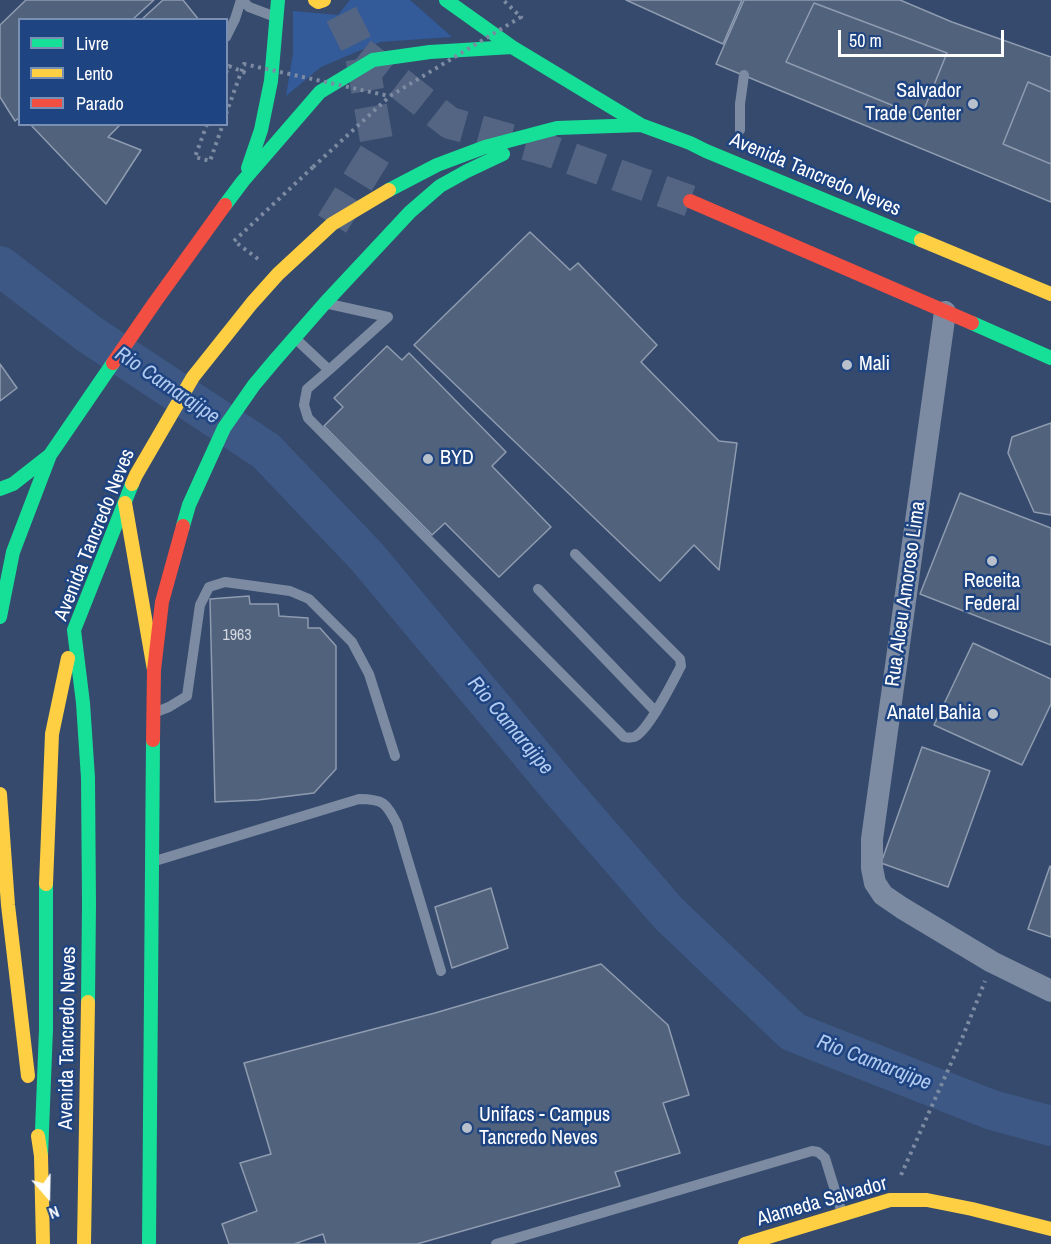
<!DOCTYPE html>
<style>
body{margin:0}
#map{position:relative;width:1051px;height:1244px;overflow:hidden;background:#354a6c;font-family:"Archivo Narrow",sans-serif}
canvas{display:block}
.legend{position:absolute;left:18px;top:18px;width:210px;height:108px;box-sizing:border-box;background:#1f4482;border:2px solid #798fb4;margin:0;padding:8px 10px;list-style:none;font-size:18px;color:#fff}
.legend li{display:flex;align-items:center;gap:12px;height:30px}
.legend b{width:30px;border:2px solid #798fb4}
.north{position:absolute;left:18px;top:1166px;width:60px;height:60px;-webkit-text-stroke:4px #1f4482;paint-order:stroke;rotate:160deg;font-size:16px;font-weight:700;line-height:24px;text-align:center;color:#fff}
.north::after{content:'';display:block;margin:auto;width:21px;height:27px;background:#fff;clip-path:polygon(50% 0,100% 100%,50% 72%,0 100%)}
.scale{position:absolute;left:838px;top:30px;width:166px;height:27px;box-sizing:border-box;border:3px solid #fff;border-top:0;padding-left:8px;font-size:18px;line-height:21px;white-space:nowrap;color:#fff;-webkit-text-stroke:4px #1f4482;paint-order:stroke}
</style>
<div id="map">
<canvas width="1051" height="1244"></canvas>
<ul class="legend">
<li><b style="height:8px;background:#16e098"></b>Livre</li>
<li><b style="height:8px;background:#ffcf43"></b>Lento</li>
<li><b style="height:8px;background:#f24e42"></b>Parado</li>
</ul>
<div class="north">N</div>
<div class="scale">50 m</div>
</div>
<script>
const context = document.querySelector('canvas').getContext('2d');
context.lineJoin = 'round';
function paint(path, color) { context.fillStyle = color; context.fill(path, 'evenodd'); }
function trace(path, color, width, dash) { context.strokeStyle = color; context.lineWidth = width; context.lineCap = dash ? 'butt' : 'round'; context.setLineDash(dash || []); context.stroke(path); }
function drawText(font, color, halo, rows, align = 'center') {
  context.font = font + ' "Archivo Narrow",sans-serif'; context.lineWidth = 5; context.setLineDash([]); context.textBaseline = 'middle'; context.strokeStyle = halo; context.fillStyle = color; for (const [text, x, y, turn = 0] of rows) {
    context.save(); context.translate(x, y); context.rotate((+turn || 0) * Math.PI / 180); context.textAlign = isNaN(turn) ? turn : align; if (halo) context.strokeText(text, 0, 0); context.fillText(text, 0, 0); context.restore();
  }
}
paint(new Path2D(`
 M350,0H410L452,37L380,42L321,67L286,96L293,53V11L338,15Z`), '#335a99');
trace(new Path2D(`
 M0,266L89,334L266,451L367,557L564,793L669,914L793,1032L992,1110L1051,1126`), '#3d5884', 40);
const building = new Path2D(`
 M26,0H154L132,20H20V117L15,121L0,97V25Z
 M163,0H183L199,20H141Z
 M626,0H742L723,44Z
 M744,0H900L952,22L1051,57V92L1028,82L1003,144L1051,164V202L716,64ZM814,3L947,53L921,117L786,62Z
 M814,3L947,53L921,117L786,62Z
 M1028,82L1051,92V164L1003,144Z
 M30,124H121L108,137L141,150L106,204Z
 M530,232L570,270L578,263L657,345L641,362L719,441L737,443L719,570L694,545L660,581L414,345Z
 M387,346L402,360L409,353L506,452L492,466L551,527L499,577L445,523L432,535L324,426L343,407L334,398Z
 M0,364L17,388L0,401Z
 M1051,423V515L1034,512L1008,453L1012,437Z
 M960,493L1051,528V645L920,594Z
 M249,596L250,604H278L279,616L308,618V628H320L336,646V769L314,793L258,800L215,802L210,599Z
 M973,643L1051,679V704L1022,765L934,725Z
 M922,747L990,771L948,887L881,863Z
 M1050,866L1051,867V937L1028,929Z
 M491,888L508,948L452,968L435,907Z
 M601,964L668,1025L689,1095L663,1103L680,1153L615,1172L620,1186L417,1244H229L222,1224L257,1211L240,1163L271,1154L244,1063L435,1013Z
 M323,1234L326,1244H294Z`);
paint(building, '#51627d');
trace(building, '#8f9cb0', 1.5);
trace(new Path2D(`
 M361,53L450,123L547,150L690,201`), '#536582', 32, [32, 16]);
trace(new Path2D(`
 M332,224L378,149L361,53L334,0`), '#536582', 33, [33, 16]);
trace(new Path2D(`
 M226,73L229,66L246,73
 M207,124L195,157L210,161L223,124
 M258,259L234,241L313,167
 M901,1175L961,1041L985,981`), '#7c8ba2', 4, [3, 4.5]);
trace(new Path2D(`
 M242,0L249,7L273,16
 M226,37L235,19L241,0
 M740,130V104L744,75
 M329,304L388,317
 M297,340L329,370L307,389L304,405L308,418L624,737C628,738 630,738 634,737C648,732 673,681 681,666L680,659L575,554
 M329,370L388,317
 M538,589L656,712
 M156,712L169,707L187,696L200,605L209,587L225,582L290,591L309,599L352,642L369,674L395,756
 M155,861L359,799C384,799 386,803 397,824L441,971
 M496,1244L812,1151L818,1152L825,1158L842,1213`), '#7c8ba2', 10);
trace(new Path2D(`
 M945,312L872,839V868L875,883L883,895L902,908L992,962L1051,991`), '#7c8ba2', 22);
trace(new Path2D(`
 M446,0L512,47L641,125
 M248,168L261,130L271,81L278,0
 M389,190L437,165L485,147L557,128L641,125L690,143L706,151L921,240
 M225,205L243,181L320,92L373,60L430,52L512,47
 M972,323L1051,358
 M0,489L13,484L50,455
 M183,526L189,505L224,428L254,385L275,360L325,303L410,212L440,186L467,171L503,154
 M0,617L13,552L50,455L113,363
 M88,1002L89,904L88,778L83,703L74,630L132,484
 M41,1156L46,1029V884
 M149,1244L153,740`), '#16e098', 14);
trace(new Path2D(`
 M315,0L318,2L324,0
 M921,240L1051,294
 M132,484L136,475L193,377L252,303L278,274L332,224L389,190
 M125,503L154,670
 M0,794L8,905L28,1076
 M46,884L52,734L68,658
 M38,1136L41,1156L43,1244
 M84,1244L88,1002
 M745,1244L890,1200H927L972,1209L1051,1229`), '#ffcf43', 14);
trace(new Path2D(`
 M690,201L972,323
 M113,363L155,302L225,205
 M153,740L154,670L162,602L183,526`), '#f24e42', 14);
trace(new Path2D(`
 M226,114L244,64L389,96
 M313,167L390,96L521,17L503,0`), '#7c8ba2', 4, [3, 4.5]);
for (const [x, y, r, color] of [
 [973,104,6,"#b8c0cc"],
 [847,365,6,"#b8c0cc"],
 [428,459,6,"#b8c0cc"],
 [992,561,6,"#b8c0cc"],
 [993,714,6,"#b8c0cc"],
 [467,1128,6,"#b8c0cc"]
]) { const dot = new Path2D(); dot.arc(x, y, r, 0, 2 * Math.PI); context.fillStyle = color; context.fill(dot); trace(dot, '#1f4482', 2); }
drawText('16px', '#d4d8de', null, [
 ["1963",237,636]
]);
drawText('20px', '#fff', '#1f4482', [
 ["Salvador",961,92,"right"],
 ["Trade Center",961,115,"right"],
 ["Mali",859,365],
 ["BYD",440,459],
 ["Receita",992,582,"center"],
 ["Federal",992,605,"center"],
 ["Anatel Bahia",981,714,"right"],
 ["Unifacs - Campus",479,1116],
 ["Tancredo Neves",479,1139]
], 'left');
drawText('20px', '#fff', '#1f4482', [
 ["Avenida Tancredo Neves",815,175,23],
 ["Avenida Tancredo Neves",95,535,-68],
 ["Rua Alceu Amoroso Lima",906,594,-82],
 ["Avenida Tancredo Neves",68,1038,-89],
 ["Alameda Salvador",822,1202,-16]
]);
drawText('italic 21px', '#b1caf0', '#1f4482', [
 ["Rio Camarajipe",167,386,34],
 ["Rio Camarajipe",510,726,50],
 ["Rio Camarajipe",874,1063,21]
]);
</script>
